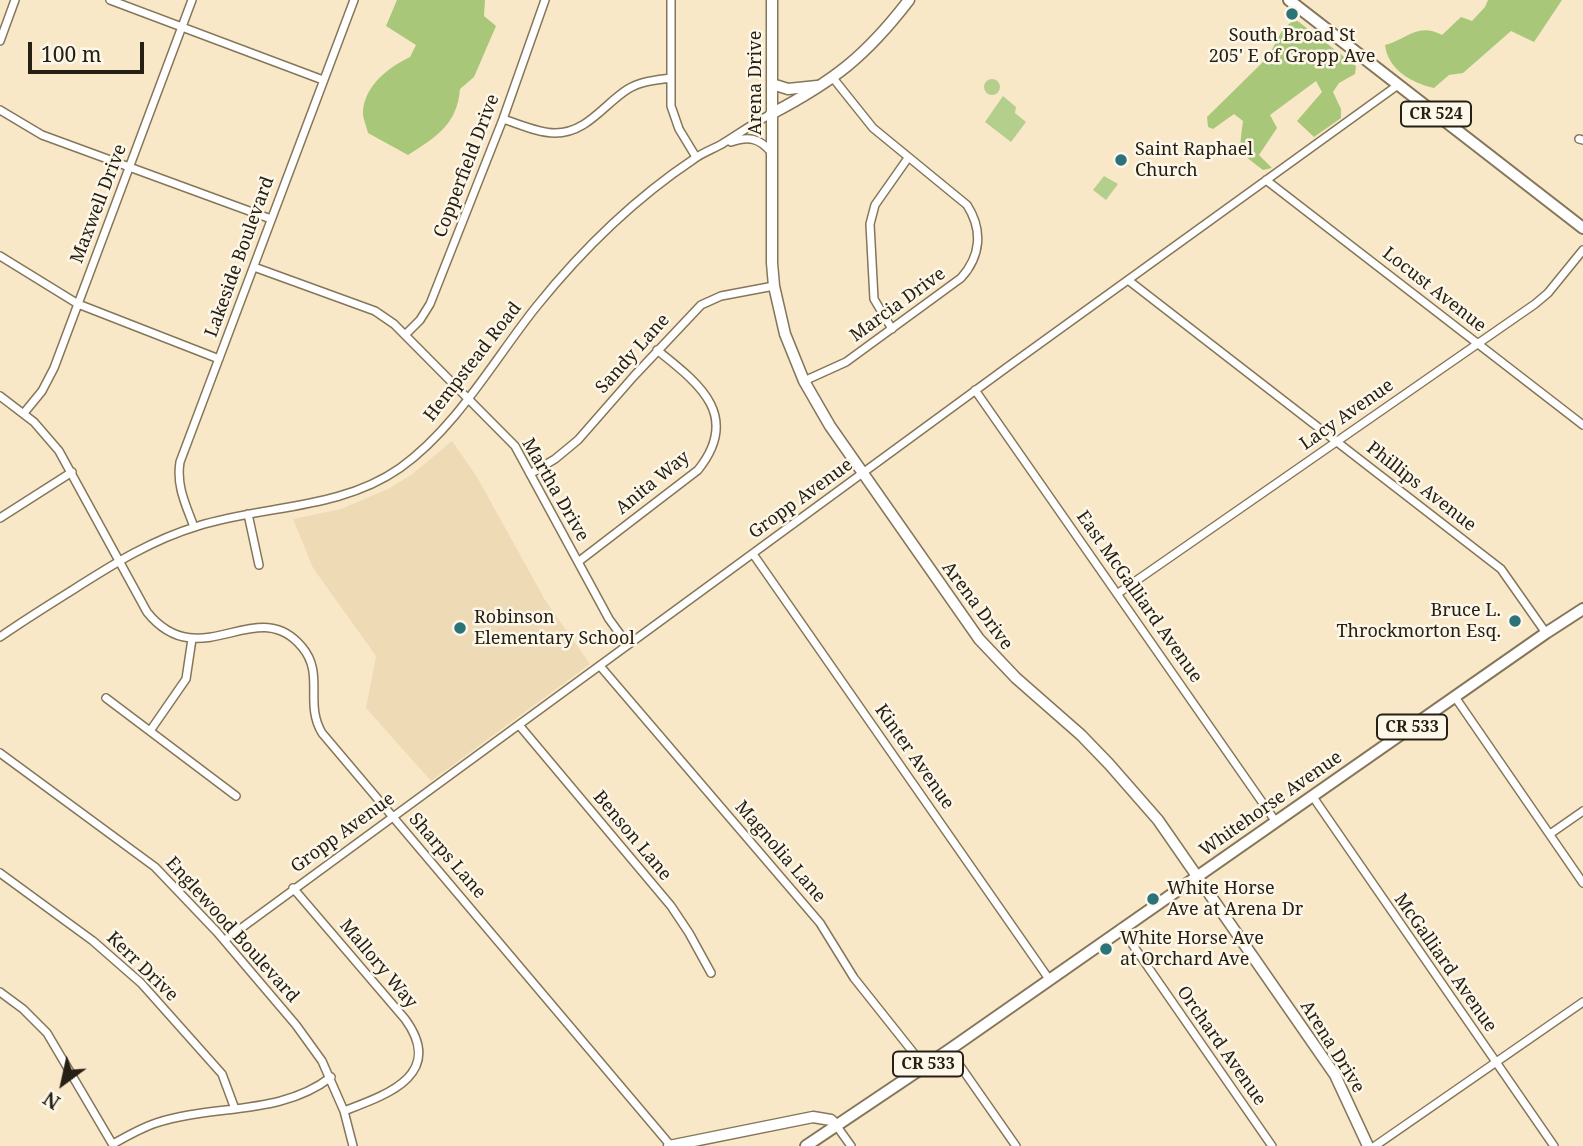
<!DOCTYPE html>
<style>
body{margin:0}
#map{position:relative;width:1583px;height:1146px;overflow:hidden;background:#f9e8c8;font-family:"Noto Serif",serif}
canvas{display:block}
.north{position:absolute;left:28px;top:1048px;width:70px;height:70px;-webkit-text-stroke:5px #fdf7ea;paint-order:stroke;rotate:213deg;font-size:19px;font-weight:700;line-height:28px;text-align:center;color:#262014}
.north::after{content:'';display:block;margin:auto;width:24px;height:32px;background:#262014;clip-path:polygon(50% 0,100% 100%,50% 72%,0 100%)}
.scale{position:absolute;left:28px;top:42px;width:116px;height:32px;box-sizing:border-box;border:4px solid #262014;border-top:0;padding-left:9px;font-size:21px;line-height:24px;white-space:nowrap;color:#262014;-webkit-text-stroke:5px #fdf7ea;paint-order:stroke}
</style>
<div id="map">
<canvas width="1583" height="1146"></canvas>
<div class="north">N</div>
<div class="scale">100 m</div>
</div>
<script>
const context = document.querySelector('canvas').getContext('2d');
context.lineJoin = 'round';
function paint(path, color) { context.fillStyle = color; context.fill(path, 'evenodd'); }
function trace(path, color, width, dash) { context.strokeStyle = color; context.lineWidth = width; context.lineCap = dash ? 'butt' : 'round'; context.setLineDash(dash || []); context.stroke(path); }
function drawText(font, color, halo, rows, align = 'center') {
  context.font = font + ' "Noto Serif",serif'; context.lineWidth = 5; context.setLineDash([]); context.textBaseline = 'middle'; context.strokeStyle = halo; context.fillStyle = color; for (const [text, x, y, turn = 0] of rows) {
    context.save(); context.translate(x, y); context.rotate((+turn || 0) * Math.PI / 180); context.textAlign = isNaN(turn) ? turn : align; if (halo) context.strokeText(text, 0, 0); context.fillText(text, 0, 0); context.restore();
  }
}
paint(new Path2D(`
 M452,441L477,477L545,600L590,664L431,781L366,708L376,656L313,568L293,519L341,509L390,488L411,475Z`), '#eedab5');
paint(new Path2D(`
 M984 87a8 8 0 1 1 16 0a8 8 0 1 1-16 0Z
 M1003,96L1016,107L1015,113L1026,122L1011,142L985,122Z
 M1104,176L1118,184L1106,200L1093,190Z`), '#b4cf8c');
paint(new Path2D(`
 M397,0H485L484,16L496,26L474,77L460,89C457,125 436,137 408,155L368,133C367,127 362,117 363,111C365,85 389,67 410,57L416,45L386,26Z
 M1488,0H1562L1534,42L1511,31L1463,73L1449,75L1434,88C1412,83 1388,70 1385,45C1408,39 1417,22 1442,35L1461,17L1472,21L1485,7Z
 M1295,19L1356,66L1355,74L1339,83L1333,92L1341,109V118L1314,137L1297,121L1322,92L1316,81L1270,115L1277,128L1259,155L1272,168L1263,170C1237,150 1239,153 1243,121L1234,114L1213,129L1208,127L1207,117L1268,57L1283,29Z`), '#a8c778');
const street = new Path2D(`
 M110,0L323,80
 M671,0V106L679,129L696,157
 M0,41L15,0
 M0,110L42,135L271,219
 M503,119C519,124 538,133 555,133C587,133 604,104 628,89C641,81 656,80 671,78
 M1579,139L1583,140
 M731,142C749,136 759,138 771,152
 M1266,180L1583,425
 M0,256L78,304L219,359
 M254,267L375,311L394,324L515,446L609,619L628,645
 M1128,280L1501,569L1546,633
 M892,329L874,299L870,224L875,205L908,158
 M405,335L420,320L430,304L503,119L545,0
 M804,381L846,362L961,278C981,256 983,230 967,205L873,128L833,78
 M975,390L1276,822
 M0,396L34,422L59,451L147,612C200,678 257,592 302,647C325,674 304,703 322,733L671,1146
 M24,413L42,391L54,368L192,0
 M530,474L555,459L578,440L634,376L701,305L721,296L774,286
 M248,514L259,565
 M0,518L72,472
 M194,527C186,505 176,486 180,462L354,0
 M753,554L1049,979
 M578,562L698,470C742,415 698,383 657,350
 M1117,594L1535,304L1548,293L1583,250
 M0,637C23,621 47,606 71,591C112,565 151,540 198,526C265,505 340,510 400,468C457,427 493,361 536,307C581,251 634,199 694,159C702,153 713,149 722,144C738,134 754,123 771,114
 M600,666L820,923L854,978L924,1066
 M1455,697L1583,883
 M106,698L236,796
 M519,725L671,906L689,933L711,973
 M150,731L186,679L192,639
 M0,753L155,867L217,932L296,1025L322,1061L344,1111L353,1146
 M1313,797L1554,1146
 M1550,834L1583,811
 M0,873L93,941L141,983L222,1074L235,1109
 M293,888L405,1019C446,1075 386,1095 344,1111
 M1121,928L1272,1146
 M225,940L1006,368L1398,85
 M0,992L23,1009L47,1033L113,1145
 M949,1050L1016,1146
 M836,1125L851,1146
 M113,1144C127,1136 141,1128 156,1123C213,1104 281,1116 331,1077
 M1375,1146L1583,1002`);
const secondary = new Path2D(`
 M772,0V263L774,286L785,334L804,381L830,426L979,639L1016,678L1081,735L1109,764L1158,820L1335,1075L1368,1146
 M772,84L788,89L817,86
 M771,114C834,81 866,56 909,0
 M669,1146L813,1117L831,1120L836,1125`);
const primary = new Path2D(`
 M1289,0L1583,228
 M806,1146L949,1050L1546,633L1583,609`);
trace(street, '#85765a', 10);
trace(secondary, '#85765a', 13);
trace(primary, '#85765a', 14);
trace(street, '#fff', 7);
trace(secondary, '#fff', 10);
trace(primary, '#fff', 10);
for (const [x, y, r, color] of [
 [1292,14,7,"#297379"],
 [1121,160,7,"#297379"],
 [1515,621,7,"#297379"],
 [460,628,7,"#297379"],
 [1153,899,7,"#297379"],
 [1106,949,7,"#297379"]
]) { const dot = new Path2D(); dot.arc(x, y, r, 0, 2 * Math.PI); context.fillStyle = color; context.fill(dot); trace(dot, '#fdf7ea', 2.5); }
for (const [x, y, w] of [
 [1436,114,70],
 [1412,727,70],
 [928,1064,70]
]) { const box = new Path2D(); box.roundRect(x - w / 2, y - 12.5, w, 25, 5); context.fillStyle = '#fdf7ea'; context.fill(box); trace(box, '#262014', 2); }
drawText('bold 16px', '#262014', null, [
 ["CR 524",1436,114],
 ["CR 533",1412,727],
 ["CR 533",928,1064]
]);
drawText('18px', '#262014', '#fdf7ea', [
 ["South Broad St",1292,36,"center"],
 ["205' E of Gropp Ave",1292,57,"center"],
 ["Saint Raphael",1135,150],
 ["Church",1135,171],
 ["Bruce L.",1501,611,"right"],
 ["Throckmorton Esq.",1501,632,"right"],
 ["Robinson",474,618],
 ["Elementary School",474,639],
 ["White Horse",1167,889],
 ["Ave at Arena Dr",1167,910],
 ["White Horse Ave",1120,939],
 ["at Orchard Ave",1120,960]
], 'left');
drawText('18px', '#262014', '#fdf7ea', [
 ["Arena Drive",756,83,-90],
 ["Copperfield Drive",467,166,-69],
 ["Maxwell Drive",99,204,-69],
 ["Lakeside Boulevard",240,257,-70],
 ["Locust Avenue",1434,290,38],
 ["Marcia Drive",898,305,-36],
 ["Sandy Lane",633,354,-48],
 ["Hempstead Road",473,362,-52],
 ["Lacy Avenue",1347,415,-35],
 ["Anita Way",653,483,-39],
 ["Phillips Avenue",1421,487,38],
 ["Martha Drive",555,490,60],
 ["Gropp Avenue",801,499,-36],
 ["East McGalliard Avenue",1139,597,55],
 ["Arena Drive",977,606,53],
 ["Kinter Avenue",914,757,55],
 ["Whitehorse Avenue",1271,804,-35],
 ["Gropp Avenue",343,833,-36],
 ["Benson Lane",632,836,50],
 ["Magnolia Lane",780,852,49],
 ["Sharps Lane",447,856,49],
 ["Englewood Boulevard",232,930,48],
 ["McGalliard Avenue",1445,963,55],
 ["Mallory Way",378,964,50],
 ["Kerr Drive",142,967,44],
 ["Orchard Avenue",1221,1046,55],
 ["Arena Drive",1332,1047,58]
]);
</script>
